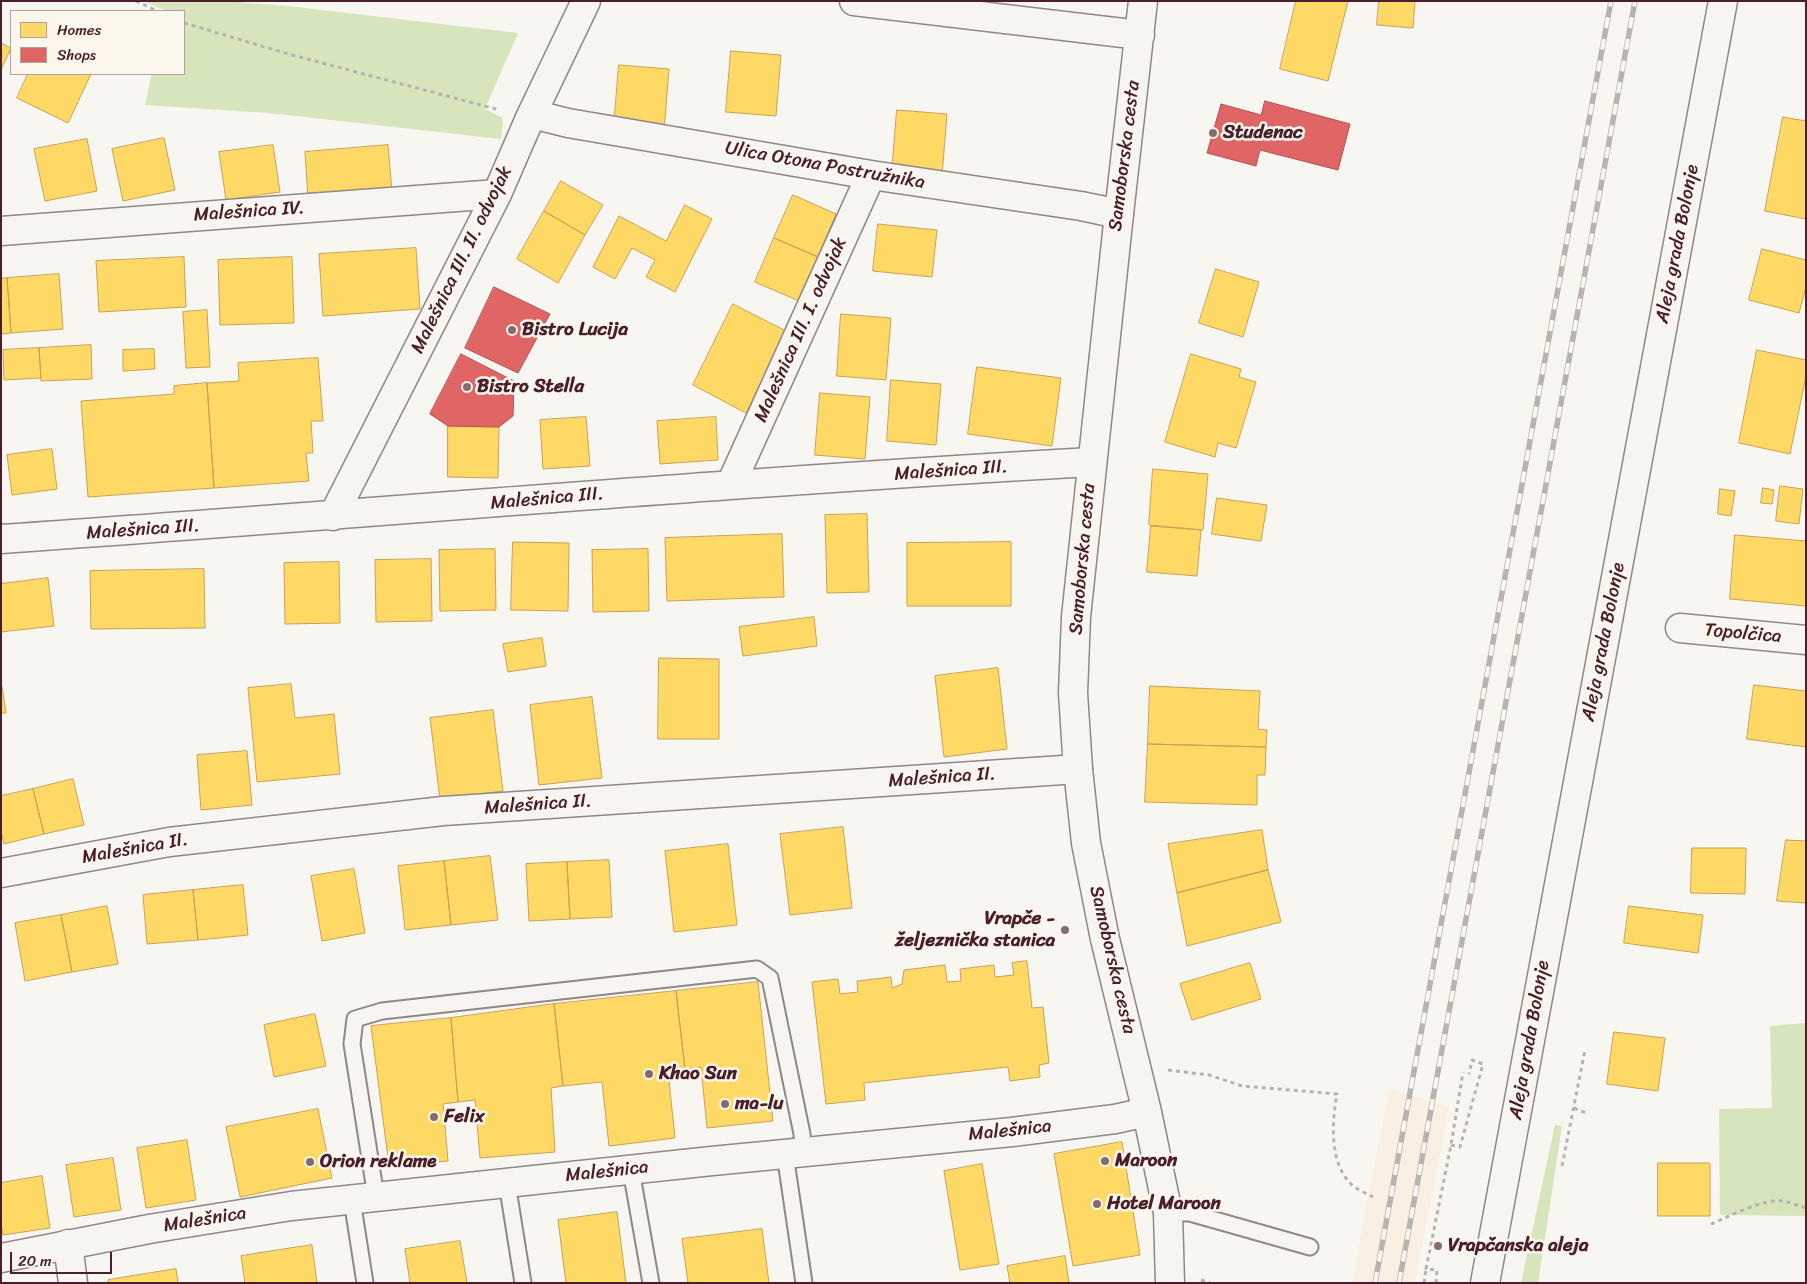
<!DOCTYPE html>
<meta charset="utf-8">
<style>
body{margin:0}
#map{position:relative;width:1807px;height:1284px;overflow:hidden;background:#f8f6f0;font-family:Sriracha,sans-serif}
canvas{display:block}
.frame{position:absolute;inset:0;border:2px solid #4a1f2b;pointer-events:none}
.legend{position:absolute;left:10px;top:10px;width:175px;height:65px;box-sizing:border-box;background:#fbf7ec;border:1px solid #b4a19f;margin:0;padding:6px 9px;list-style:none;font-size:15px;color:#4a1f2b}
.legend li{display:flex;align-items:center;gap:10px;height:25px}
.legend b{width:25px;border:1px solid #b4a19f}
.scale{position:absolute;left:10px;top:1252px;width:102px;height:22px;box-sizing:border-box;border:2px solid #4a1f2b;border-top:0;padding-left:6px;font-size:15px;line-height:18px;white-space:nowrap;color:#4a1f2b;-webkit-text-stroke:4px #fbf7ec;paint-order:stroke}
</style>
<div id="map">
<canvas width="1807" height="1284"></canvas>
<div class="frame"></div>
<ul class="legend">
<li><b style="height:14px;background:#ffd966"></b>Homes</li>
<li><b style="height:14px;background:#e06666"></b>Shops</li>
</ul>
<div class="scale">20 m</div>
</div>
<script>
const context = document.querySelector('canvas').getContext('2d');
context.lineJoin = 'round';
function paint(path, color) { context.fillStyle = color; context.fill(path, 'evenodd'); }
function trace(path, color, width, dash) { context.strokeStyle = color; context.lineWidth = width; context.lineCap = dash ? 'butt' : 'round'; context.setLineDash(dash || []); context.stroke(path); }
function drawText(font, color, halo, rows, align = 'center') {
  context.font = font + ' Sriracha,sans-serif'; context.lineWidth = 5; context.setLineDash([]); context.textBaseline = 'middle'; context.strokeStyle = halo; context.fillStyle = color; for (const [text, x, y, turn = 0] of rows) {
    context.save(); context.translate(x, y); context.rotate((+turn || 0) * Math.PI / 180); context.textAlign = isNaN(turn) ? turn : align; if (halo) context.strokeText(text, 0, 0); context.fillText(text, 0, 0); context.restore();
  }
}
paint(new Path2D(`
 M1389,1089L1449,1106L1415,1283H1345L1352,1282Z`), '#f9efe2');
paint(new Path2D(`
 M143,1H223L288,6L518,33L485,109L502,118L503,123L501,139L269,113L145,105L152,74H184V11H167Z
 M1806,1023V1216L1720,1215L1719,1109L1772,1108L1770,1026Z
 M1555,1125L1562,1126L1538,1283H1521Z`), '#d6e5bb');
const homes = new Path2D(`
 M1296,1H1348L1328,81L1280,69Z
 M1379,1H1415L1413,28L1377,25Z
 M1,43L11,48L1,70Z
 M731,51L781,55L776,116L726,112Z
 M619,65L669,69L664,131L614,126Z
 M28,74H91L68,123L17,98Z
 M897,110L947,114L942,176L892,172Z
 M1783,117L1806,121V219L1765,211Z
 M164,138L175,190L123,201L112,149Z
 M87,139L97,191L45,201L34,149Z
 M273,145L280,192L226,200L219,152Z
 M388,145L392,192L308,199L305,152Z
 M561,181L603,205L585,235L544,211Z
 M793,195L836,214L818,257L774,238Z
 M685,205L712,219L675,292L646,277L655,260L632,248L615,279L593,267L619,216L666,241Z
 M544,211L585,235L558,283L517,259Z
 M878,224L937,230L932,277L873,271Z
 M774,238L818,257L799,301L755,282Z
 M416,248L420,309L323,316L319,254Z
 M1762,249L1806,260V287L1799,313L1749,300Z
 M184,257L186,307L99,312L96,261Z
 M292,257L294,323L220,325L218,260Z
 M1216,269L1259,282L1243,337L1199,323Z
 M59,274L63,329L11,333L7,278Z
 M1,278H7L11,333L1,334Z
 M733,304L788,332L746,413L693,385Z
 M207,310L210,367L186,368L183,312Z
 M841,314L891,318L886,380L837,376Z
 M91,345L92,379L41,381L39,348Z
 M39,348L41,378L4,380L3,350Z
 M154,349L155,369L123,371V350Z
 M1757,350L1806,360V376L1790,454L1739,443Z
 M1191,354L1241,369L1239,377L1256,382L1236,448L1218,443L1215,457L1165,442Z
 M318,358L323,421H311L313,453H306L309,481L214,488L207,383L239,381L238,363Z
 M977,367L1061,378L1052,446L968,434Z
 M891,380L941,384L936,445L887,441Z
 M207,383L214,488L88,497L81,401L174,394V386Z
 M820,393L870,397L865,459L815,455Z
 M586,417L590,466L543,469L540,420Z
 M716,417L718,460L660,464L657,421Z
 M448,426L499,427L498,478L448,477Z
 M52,449L57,489L12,495L7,455Z
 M1153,469L1208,474L1203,530L1149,525Z
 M1780,486L1803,489L1799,524L1776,521Z
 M1763,488L1774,490L1772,504L1761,503Z
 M1720,489L1735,491L1731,516L1718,514Z
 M1217,498L1267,505L1261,541L1212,534Z
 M867,514L869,592L827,593L825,515Z
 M1151,526L1201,530L1197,576L1147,572Z
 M782,534L784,597L667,601L665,538Z
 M1735,535L1806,541V606L1730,599Z
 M513,542L569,543L568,611L511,610Z
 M1011,542V606H907V543Z
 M495,549L496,610L440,611L439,550Z
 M648,549L649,611L593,612L592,550Z
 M431,559L432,621L376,622L375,560Z
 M339,562L340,623L285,624L284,563Z
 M204,569L205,628L91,629L90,571Z
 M48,578L54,626L1,632V584Z
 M814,617L817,646L743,656L739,627Z
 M542,638L546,666L508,672L503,644Z
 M659,658L719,659V739H658Z
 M998,668L1007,749L944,757L935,676Z
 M1,680L6,713H1Z
 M291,684L295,718L334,714L340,774L257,782L248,688Z
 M1754,685L1806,691V747L1747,739Z
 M1150,686L1260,691L1258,729L1267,730L1266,747L1148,744Z
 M592,697L602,778L539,785L530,705Z
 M493,710L503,791L440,799L430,718Z
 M1148,744L1266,747L1265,775H1257V805L1145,802Z
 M247,751L252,805L201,810L197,755Z
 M73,779L84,825L44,834L33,789Z
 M33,789L44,834L4,844L1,831V796Z
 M843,827L852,908L790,915L780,834Z
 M1262,830L1268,870L1177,893L1168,844Z
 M1786,840L1806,841V903L1777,901Z
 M728,844L737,925L674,932L665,851Z
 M1692,848H1746L1745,894L1691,893Z
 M490,856L498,920L451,925L444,861Z
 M609,860L612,917L570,919L567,862Z
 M444,861L451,925L405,930L398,866Z
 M567,862L570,919L529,921L526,864Z
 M354,869L365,933L322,941L311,876Z
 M1268,870L1281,922L1187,946L1177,893Z
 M243,885L248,935L198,940L193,890Z
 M193,890L198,940L147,944L143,895Z
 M107,906L118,964L72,972L61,915Z
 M1629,906L1703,915L1698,953L1624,943Z
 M61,915L72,972L25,981L15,923Z
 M1027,961L1032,1008L1043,1007L1049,1063L1039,1065L1040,1077L1010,1081L1008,1067L864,1083L865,1100L826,1104L812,982L838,979L840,994L858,992L857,981L891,977L892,988L902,984L904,970L945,965L947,982L961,981L960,969L994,965L995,977L1014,975L1012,963Z
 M1250,963L1261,999L1192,1020L1180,984Z
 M758,982L773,1121L707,1128L701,1067L685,1069L676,991Z
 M676,991L685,1069L668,1071L675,1138L609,1146L602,1082L563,1086L554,1004Z
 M554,1004L563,1086L551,1088L555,1152L480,1158L475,1100L458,1102L451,1018Z
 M315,1014L326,1066L274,1077L264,1025Z
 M451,1018L458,1102L443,1104L448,1161L389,1166L371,1026Z
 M1614,1032L1665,1038L1658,1091L1607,1084Z
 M318,1109L332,1178L240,1197L226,1127Z
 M187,1140L196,1200L146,1208L137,1148Z
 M1122,1142L1140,1255L1073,1266L1054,1154Z
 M113,1158L121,1210L74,1217L66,1165Z
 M1658,1163H1710V1216H1658Z
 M982,1164L999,1264L960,1270L944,1171Z
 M42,1176L50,1228L3,1235L1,1224V1183Z
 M617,1212L626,1283H566L558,1220Z
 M762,1229L769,1283H688L682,1239Z
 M460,1241L467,1283H410L405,1249Z
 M312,1245L317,1283H245L241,1256Z
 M1065,1256L1069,1283H1010L1007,1266Z
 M176,1269L178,1283H108V1280Z`);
paint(homes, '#ffd966');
trace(homes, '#c9a154', 1);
const shops = new Path2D(`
 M1265,101L1350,124L1338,170L1260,150L1256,166L1207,153L1221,104L1261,115Z
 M494,287L550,314L518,373L465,348Z
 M461,354L514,381L513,416L499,427L448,426L430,414Z`);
paint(shops, '#e06666');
trace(shops, '#b35154', 1);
const service = new Path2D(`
 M785,1154L804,1283
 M631,1170L651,1283
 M507,1183L523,1283
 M376,1197L352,1044L355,1019L382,1011L757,969L770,978L802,1134L803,1152
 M352,1200L365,1283
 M1168,1213H1190L1310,1247`);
const minor = new Path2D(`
 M854,1L1140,35
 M532,114L568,123L871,175L1081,206L1119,214
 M1,231L497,194
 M731,484L871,175
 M333,516L497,194L530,118L586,1
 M1,539C365,514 728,482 1092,462
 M1680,628L1806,640
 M1,873L169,842L443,811L1078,769
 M68,1244L73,1283`);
const tertiary = new Path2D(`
 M1143,1L1119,214L1076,617L1073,693L1078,769L1086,843L1105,939L1147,1112L1168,1213L1170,1283
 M1,1258L149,1229L291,1206L712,1161L1012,1132L1115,1119L1147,1112`);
const secondary = new Path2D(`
 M1485,1283L1723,1`);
trace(service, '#918787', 19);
trace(minor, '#918787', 31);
trace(tertiary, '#918787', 31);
trace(secondary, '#918787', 31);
trace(new Path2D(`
 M136,1L157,11
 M184,23L292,55L500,110
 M1168,1070L1209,1075L1242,1086L1337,1094C1332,1121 1329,1161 1350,1183C1355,1189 1366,1193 1373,1197
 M1574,1108L1586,1113
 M1451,1145L1460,1147L1483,1064L1472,1060L1469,1074
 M1562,1166L1585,1050
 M1711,1224C1728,1217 1764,1198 1783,1201C1790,1202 1798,1206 1806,1208
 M1201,1280L1210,1283
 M1424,1283L1426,1269
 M1436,1283L1437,1270L1426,1269L1451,1145L1463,1072`), '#b8b3b1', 3, [4, 4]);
trace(service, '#f6f5f1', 15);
trace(minor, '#f6f5f1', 28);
trace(tertiary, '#f6f5f1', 28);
trace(secondary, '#f6f5f1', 28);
const rail = new Path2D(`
 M1375,1283L1611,1
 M1399,1283L1635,1`);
trace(rail, '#b8b3b1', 5.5);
trace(rail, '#fbf7ec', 4, [11]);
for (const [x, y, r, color] of [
 [1213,133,5,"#876a70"],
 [512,330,5,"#876a70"],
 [467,387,5,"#876a70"],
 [1065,930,5,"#876a70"],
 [649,1074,5,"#876a70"],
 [725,1104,5,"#876a70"],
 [434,1117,5,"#876a70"],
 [1105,1161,5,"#876a70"],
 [310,1162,5,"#876a70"],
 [1097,1204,5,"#876a70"],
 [1438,1246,5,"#876a70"]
]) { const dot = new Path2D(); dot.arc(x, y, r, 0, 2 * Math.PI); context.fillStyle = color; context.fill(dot); trace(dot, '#fbf7ec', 2); }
drawText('bold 19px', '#4a1f2b', '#fbf7ec', [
 ["Studenac",1223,133],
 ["Bistro Lucija",522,330],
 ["Bistro Stella",477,387],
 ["Vrapče -",1055,919,"right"],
 ["željeznička stanica",1055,941,"right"],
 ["Khao Sun",659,1074],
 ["ma-lu",735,1104],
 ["Felix",444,1117],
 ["Maroon",1115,1161],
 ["Orion reklame",320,1162],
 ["Hotel Maroon",1107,1204],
 ["Vrapčanska aleja",1448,1246]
], 'left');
drawText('19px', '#4a1f2b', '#fbf7ec', [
 ["Samoborska cesta",1125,156,-83],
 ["Ulica Otona Postružnika",825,166,10],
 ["Malešnica IV.",249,212,-4],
 ["Aleja grada Bolonje",1678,244,-79],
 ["Malešnica III. II. odvojak",462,260,-64],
 ["Malešnica III. I. odvojak",801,330,-66],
 ["Malešnica III.",951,471,-4],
 ["Malešnica III.",547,499,-5],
 ["Malešnica III.",143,530,-4],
 ["Samoborska cesta",1083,559,-85],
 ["Topolčica",1743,634,5],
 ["Aleja grada Bolonje",1604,642,-79],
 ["Malešnica II.",942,778,-4],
 ["Malešnica II.",538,805,-4],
 ["Malešnica II.",135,849,-10],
 ["Samoborska cesta",1112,960,77],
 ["Aleja grada Bolonje",1530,1040,-80],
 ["Malešnica",1010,1131,-6],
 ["Malešnica",607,1172,-6],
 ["Malešnica",205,1220,-9]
]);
</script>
